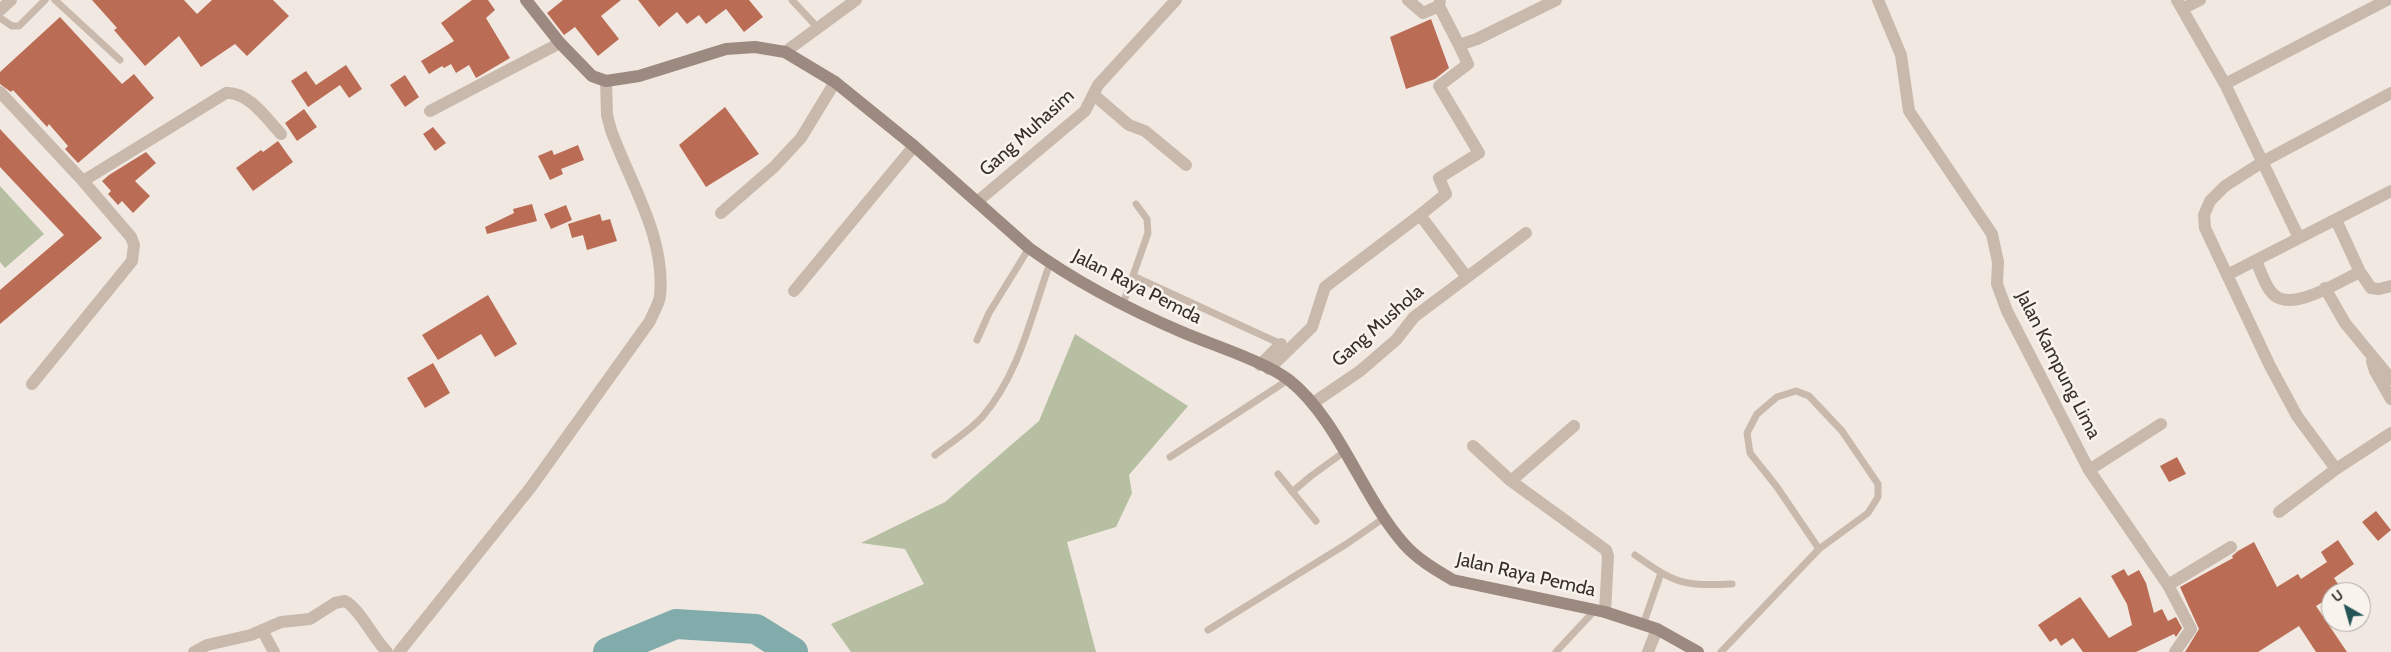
<!DOCTYPE html>
<style>
body{margin:0}
#map{position:relative;width:2391px;height:652px;overflow:hidden;background:#f1e9e1;font-family:Cabin,sans-serif}
canvas{display:block}
.north{position:absolute;left:2321px;top:582px;width:50px;height:50px;box-sizing:border-box;background:#f9f3ed;border:1px solid #aca59f;border-radius:50%;rotate:322deg;font-size:14px;font-weight:700;line-height:20px;text-align:center;color:#382f2b}
.north::after{content:'';display:block;margin:auto;width:18px;height:22px;background:#245456;clip-path:polygon(50% 0,100% 100%,50% 72%,0 100%)}
</style>
<div id="map">
<canvas width="2391" height="652"></canvas>
<div class="north">U</div>
</div>
<script>
const context = document.querySelector('canvas').getContext('2d');
context.lineJoin = 'round';
function paint(path, color) { context.fillStyle = color; context.fill(path, 'evenodd'); }
function trace(path, color, width, dash) { context.strokeStyle = color; context.lineWidth = width; context.lineCap = dash ? 'butt' : 'round'; context.setLineDash(dash || []); context.stroke(path); }
function drawText(font, color, halo, rows, align = 'center') {
  context.font = font + ' Cabin,sans-serif'; context.lineWidth = 5; context.setLineDash([]); context.textBaseline = 'middle'; context.strokeStyle = halo; context.fillStyle = color; for (const [text, x, y, turn = 0] of rows) {
    context.save(); context.translate(x, y); context.rotate((+turn || 0) * Math.PI / 180); context.textAlign = isNaN(turn) ? turn : align; if (halo) context.strokeText(text, 0, 0); context.fillText(text, 0, 0); context.restore();
  }
}
paint(new Path2D(`
 M0,186L44,234L5,268L0,262Z
 M1075,334L1188,406L1129,475L1132,493L1116,527L1067,542L1096,652H851L831,624L924,584L905,549L861,543L945,502L1039,421Z`), '#b6bfa2');
trace(new Path2D(`
 M608,652L676,624L756,629L793,652`), '#82abac', 30);
paint(new Path2D(`
 M92,0H184L197,14L212,0H273L289,16L247,56L235,44L201,67L179,36L145,66L114,30L117,28Z
 M472,0H488L495,10L486,18L510,58L476,78L469,65L456,73L451,64L444,68L442,66L429,74L421,61L454,41L441,23Z
 M563,0H621L601,16L619,39L598,56L575,27L564,35L547,13Z
 M638,0H749L763,17L744,32L726,9L706,24L699,15L687,24L677,12L659,27Z
 M60,17L122,84L134,74L154,98L78,163L65,149L68,146L49,124L47,127L13,90L11,92L0,84V72Z
 M1431,19L1449,68L1435,79L1406,89L1390,37Z
 M346,65L362,89L349,98L340,85L308,107L291,81L306,71L316,85Z
 M405,75L419,97L405,107L390,85Z
 M725,107L759,154L706,187L679,145Z
 M304,109L317,127L297,141L285,123Z
 M433,127L446,143L435,151L423,134Z
 M0,129L102,238L0,324V290L64,235L0,167Z
 M278,141L293,162L253,191L236,168L261,150L263,152Z
 M578,145L584,160L561,169L563,174L550,180L538,156L552,150L554,155Z
 M146,152L156,163L135,181L150,196L133,213L122,201L118,205L108,194L111,191L102,181L109,175Z
 M532,204L537,221L487,234L485,227L514,213L513,209Z
 M566,205L572,220L551,229L544,214Z
 M600,214L602,221L610,219L617,241L587,250L583,235L572,238L568,224Z
 M488,295L517,344L495,357L481,334L438,360L422,335Z
 M433,363L450,393L425,408L407,378Z
 M2177,457L2186,474L2169,482L2160,466Z
 M2376,511L2391,530L2378,541L2362,522Z
 M2338,540L2354,564L2334,578L2342,590L2331,592V597L2316,606L2347,652H2316L2299,626L2258,652H2185L2199,629L2180,587L2233,558L2232,556L2238,551L2254,542L2277,587L2298,574L2301,579L2327,562L2321,552Z
 M2124,569L2128,576L2139,570L2146,583L2154,613L2162,609L2168,621L2176,617L2182,628L2176,637L2174,634L2136,652H2083L2073,638L2061,646L2056,638L2050,642L2038,625L2080,597L2109,638L2132,625L2127,604L2111,576Z`), '#bb6c55');
trace(new Path2D(`
 M55,0L120,60
 M792,0L817,27
 M0,18L12,26H19L45,0
 M1133,276L1281,344
 M1123,304L1148,233L1147,219L1136,204
 M977,340L989,313L1029,248
 M935,455C950,443 970,431 983,416C1020,372 1031,316 1050,263
 M1170,457L1288,380
 M1278,474L1316,521
 M1292,492L1311,476L1344,452
 M1635,555C1676,584 1682,586 1732,584
 M1643,625L1661,573
 M1208,630L1348,543L1384,518
 M1556,652L1595,610
 M1721,652L1819,549L1868,513L1878,497V484L1842,431L1809,396L1796,391L1777,397L1757,414L1747,433L1750,453L1777,487L1819,549`), '#c9b9ad', 7);
trace(new Path2D(`
 M1408,0L1423,13L1439,6
 M1440,0L1439,6L1459,45L1477,39L1556,0
 M1878,0L1901,55L1909,111L1992,234L1998,262L1997,284L2007,311L2089,470L2168,585L2191,629L2175,652
 M2177,0L2225,84L2299,238
 M2182,9L2200,0
 M0,10L11,0
 M1459,45L1468,64L1439,86L1479,153L1439,178L1446,194L1420,215L1466,276
 M785,52L856,0
 M2225,84L2387,0
 M0,92L83,181L131,237L134,245L132,261L32,384
 M1094,95L1129,125L1145,131L1186,165
 M430,111L560,43
 M83,181L226,93C248,91 267,119 281,134
 M978,201L1085,111L1098,85L1176,0
 M721,213L774,167L801,138L835,82
 M2256,261C2261,271 2265,287 2274,295C2293,312 2340,281 2360,272L2336,220
 M2360,272L2371,288L2379,289L2391,286
 M2227,275L2391,191
 M2325,288L2345,323L2391,379
 M794,291L914,146
 M2372,361L2375,371L2391,399
 M1260,365L1281,344
 M1269,369L1312,327L1325,287L1420,215
 M1313,403L1360,371L1396,340L1414,317L1526,233
 M1473,446L1511,481L1606,550L1608,556L1605,612
 M2336,469L2297,416L2270,366L2205,228L2204,215L2210,201L2225,186L2264,161L2391,93
 M2089,470L2161,424
 M1511,481L1574,426
 M2279,512L2336,469L2391,433
 M2168,585L2231,547
 M262,630L274,652
 M194,652L207,645L251,635L281,622L310,619L335,603L345,601C359,608 374,639 387,652
 M399,652L531,487L650,321C653,313 659,304 660,296C666,237 630,183 611,130L607,115L606,81
 M1648,652L1657,629`), '#c9b9ad', 12);
trace(new Path2D(`
 M526,0L560,43L592,76L606,81L639,76L726,49L755,47L785,52L835,82L914,146L1029,248C1076,282 1128,309 1182,332C1212,345 1264,361 1289,380C1339,420 1361,495 1404,544C1417,559 1436,570 1453,580L1605,612L1657,629L1698,652`), '#9c897f', 12);
drawText('19px', '#382f2b', '#f9f3ed', [
 ["Gang Muhasim",1027,133,-42],
 ["Jalan Raya Pemda",1137,287,27],
 ["Gang Mushola",1378,326,-41],
 ["Jalan Kampung Lima",2058,365,63],
 ["Jalan Raya Pemda",1526,575,13]
]);
</script>
